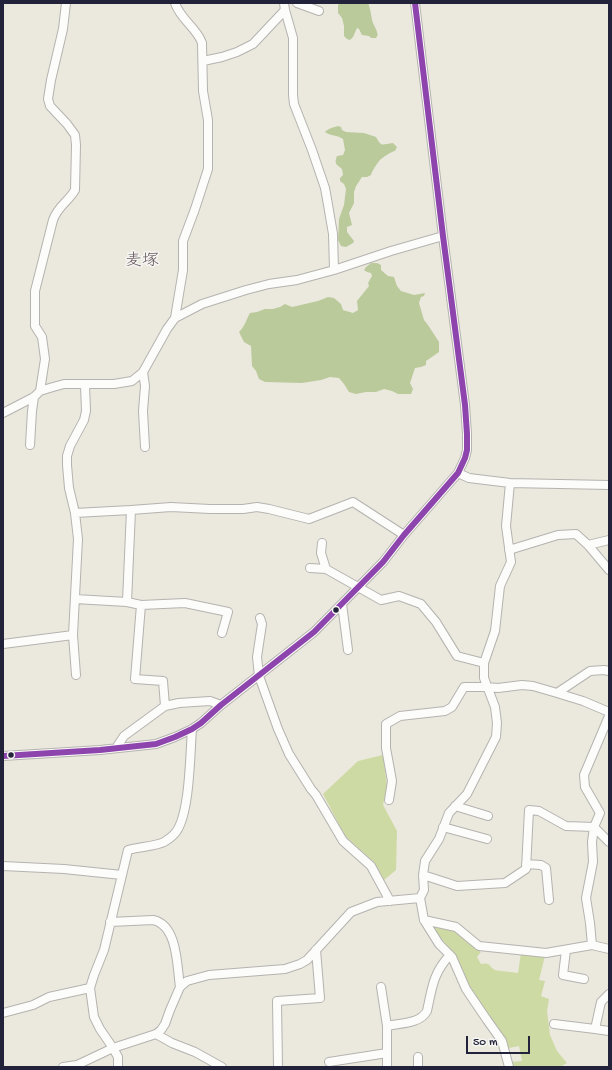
<!DOCTYPE html>
<meta charset="utf-8">
<style>
body{margin:0}
#map{position:relative;width:612px;height:1070px;overflow:hidden;background:#ebe8de;font-family:"Gochi Hand",sans-serif}
canvas{display:block}
.frame{position:absolute;inset:0;border:4px solid #22223b;pointer-events:none}
.scale{position:absolute;left:466px;top:1036px;width:64px;height:18px;box-sizing:border-box;border:2px solid #22223b;border-top:0;padding-left:5px;font-size:12px;line-height:14px;white-space:nowrap;color:#22223b;-webkit-text-stroke:3px #f6f6f2;paint-order:stroke}
</style>
<div id="map">
<canvas width="612" height="1070"></canvas>
<div class="frame"></div>
<div class="scale">50 m</div>
</div>
<script>
const context = document.querySelector('canvas').getContext('2d');
context.lineJoin = 'round';
function paint(path, color) { context.fillStyle = color; context.fill(path, 'evenodd'); }
function trace(path, color, width, dash) { context.strokeStyle = color; context.lineWidth = width; context.lineCap = dash ? 'butt' : 'round'; context.setLineDash(dash || []); context.stroke(path); }
function drawText(font, color, halo, rows, align = 'center') {
  context.font = font + ' "Gochi Hand","Klee One",sans-serif'; context.lineWidth = 3; context.setLineDash([]); context.textBaseline = 'middle'; context.strokeStyle = halo; context.fillStyle = color; for (const [text, x, y, turn = 0] of rows) {
    context.save(); context.translate(x, y); context.rotate((+turn || 0) * Math.PI / 180); context.textAlign = isNaN(turn) ? turn : align; if (halo) context.strokeText(text, 0, 0); context.fillText(text, 0, 0); context.restore();
  }
}
paint(new Path2D(`
 M383,755L387,786L383,805L397,831L396,870L384,880L374,862L345,836L323,794L358,761Z
 M433,925L456,931L481,952L477,957L481,964C491,962 488,966 495,970C499,971 513,972 518,973L521,953L545,956L539,980L545,981L541,996L549,999L547,1011L550,1035L557,1051L567,1063L560,1067H512L511,1062L522,1061L519,1046L509,1048L501,1033L468,986L450,949L432,927Z`), '#cedaa3');
paint(new Path2D(`
 M340,3H368C371,10 371,17 373,23C374,26 376,28 377,32C378,36 378,35 376,38H371L369,36L362,35L359,29L357,28L353,37L350,40L347,39L344,36V26L342,18L338,13V5Z
 M338,126L341,127L342,130L346,132L364,133L376,137C382,148 382,144 393,143L397,147L395,151C392,151 382,158 380,160C378,162 372,171 371,175L367,177H362L356,186L354,192V203L349,213L352,225L347,227V232L354,241L353,243L346,247L341,246L338,240L339,219L344,205L346,189L344,184L340,181V178L343,175L342,169C336,164 334,164 337,156L343,155L345,150L343,139C338,135 330,136 325,132C327,129 334,127 338,126Z
 M371,263H377L381,265V270L388,276L394,277L397,286L401,291L414,295L425,293L424,296L421,297L419,303L424,320L428,325L439,342V352L426,361V365L421,367L415,368L410,383L413,389L411,394H398L392,391L384,389L376,392H366L356,394L349,392L344,384L339,378L330,377L321,380L302,383L265,382L259,379L256,371L252,366L251,346L244,342L239,332C245,326 246,320 250,313L257,312L265,309H273L280,307L285,304L292,307L318,301L328,297L334,298L341,304L343,310L353,313L358,310L357,301L369,286L368,283L372,276L371,273L367,272L364,270L366,267Z`), '#baca9b');
const minor = new Path2D(`
 M175,3C180,19 197,28 202,43L203,91L208,120V169L195,209L183,241V270L175,318
 M284,3L285,10L293,38V95L294,104L312,150L325,188L327,199L333,234L334,270
 M297,3L319,11
 M203,61L222,57L237,52L253,44L285,10
 M143,372L145,386L143,411L145,447
 M40,391L45,359L42,337L35,326V291L53,220C58,206 68,202 75,190L76,145L75,135L67,124L50,106L48,99L51,80L63,29L66,3
 M3,413L34,397L40,391L53,387L64,384H114L132,381L143,372L167,329L175,318L202,304L246,290L269,284L297,280L334,270L391,251L443,236
 M30,445L32,411L34,397
 M458,473L469,478L510,483L609,485
 M131,510L171,507L210,509H243L257,507L269,509L309,519L353,502L404,535
 M75,513L131,510L127,602
 M322,543L321,553L326,569L381,600L399,596L421,604L436,622L457,656L484,663
 M588,545L609,540
 M509,550L558,535L576,534L588,545L609,570
 M310,568L326,569
 M75,599L127,602L141,605L185,603L228,612L222,633
 M342,604L348,650
 M141,605L135,679L163,681L165,706
 M260,618L262,624L257,657L259,676L278,729L289,754L311,789L316,795L343,841L371,866L390,901
 M73,635L76,675
 M3,644L73,635L78,539L75,513L69,488L67,465V456L70,446L84,420L86,411L85,385
 M557,693L583,701L609,712
 M609,716L584,775L585,787L600,813L594,827L609,842
 M116,748L124,736L165,706L179,703L210,701L221,705
 M3,756L100,750L156,744L175,737L192,729L201,723L221,705L314,632L383,562L404,535L458,473L465,458L467,450V434L465,405L443,236L415,3
 M389,800L392,781L386,748V724L400,716L445,711L452,707L464,687H487L498,688L522,685L533,686L557,693L590,671L604,670L609,671
 M455,806L488,816
 M443,827L487,839
 M526,864L541,865L546,868L549,900
 M3,866L64,869L122,875
 M423,875L457,886L505,883L526,869L529,810L539,811L566,826L594,827L592,842L593,862L586,898L590,923L592,945
 M420,898L424,920L439,944L452,957L466,989L487,1020L502,1041L509,1067
 M424,920L456,927L479,946L546,953L592,945L609,949
 M110,922L153,920C178,925 177,967 180,987
 M566,950L563,975L584,979
 M381,987L387,1026V1067
 M3,1013L33,1005L49,997L90,988
 M554,1024L595,1029L601,1002L609,994
 M387,1026C400,1023 420,1024 427,1011C432,988 433,973 450,955
 M595,1029L609,1031
 M156,1034L172,1043L195,1052L222,1067
 M418,1057V1067
 M329,1062L387,1053
 M63,1067L77,1065L113,1048L156,1034L161,1030L165,1024L170,1010L180,987L187,981L209,975L285,969L300,964L307,960L351,912L377,902L420,898L424,890L423,875L425,861L439,839L449,813L467,794L496,737L497,723L495,707L484,678V663L495,631L500,586L511,562L506,526L510,483
 M118,1067V1057L113,1048L100,1029L94,1017L90,988L94,975L104,950L128,850C138,847 157,846 164,842C169,839 173,836 176,832C190,813 190,754 192,729
 M278,1067L277,1001L320,998L316,950`);
trace(minor, '#b5b3af', 10);
trace(minor, '#fcfcfa', 8);
trace(new Path2D(`
 M3,756L100,750L156,744L175,737L192,729L201,723L221,705L314,632L383,562L404,535L458,473L465,458L467,450V434L465,405L443,236L415,3`), '#8e44ad', 6);
for (const [x, y, r, color] of [
 [336,610,3.5,"#22223b"],
 [11,755,3.5,"#22223b"]
]) { const dot = new Path2D(); dot.arc(x, y, r, 0, 2 * Math.PI); context.fillStyle = color; context.fill(dot); trace(dot, '#f6f6f2', 1.5); }
drawText('17px', '#65555c', '#f6f6f2', [
 ["麦塚",142,262]
]);
</script>
